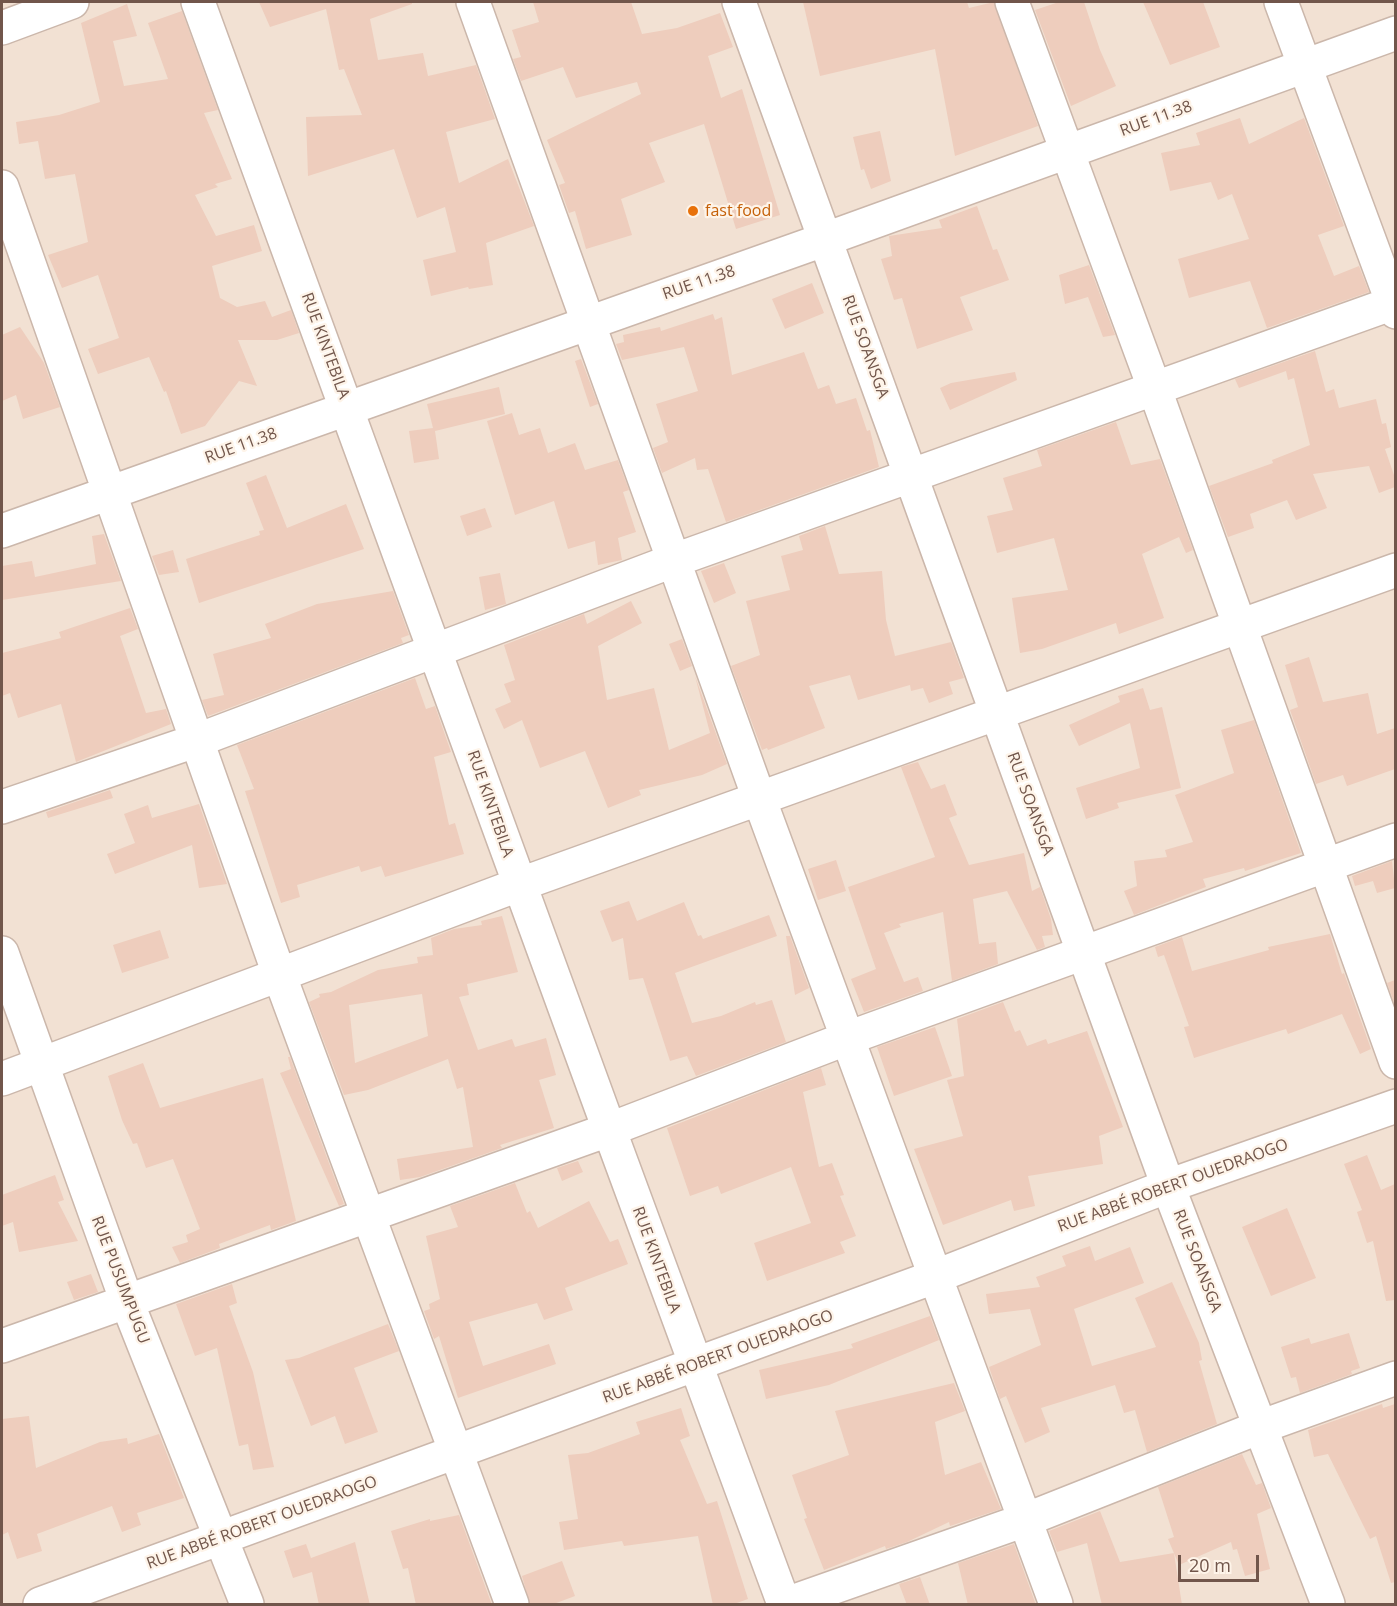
<!DOCTYPE html>
<meta charset="utf-8">
<style>
body{margin:0}
#map{position:relative;width:1397px;height:1606px;overflow:hidden;background:#fbf0e4;font-family:"Open Sans",sans-serif}
canvas{display:block}
.frame{position:absolute;inset:0;border:3px solid #71564b;pointer-events:none}
.scale{position:absolute;left:1178px;top:1555px;width:81px;height:27px;box-sizing:border-box;border:3px solid #71564b;border-top:0;padding-left:8px;font-size:18px;line-height:21px;white-space:nowrap;color:#71564b;-webkit-text-stroke:4px #fef4e9;paint-order:stroke}
</style>
<div id="map">
<canvas width="1397" height="1606"></canvas>
<div class="frame"></div>
<div class="scale">20 m</div>
</div>
<script>
const context = document.querySelector('canvas').getContext('2d');
context.lineJoin = 'round';
function paint(path, color) { context.fillStyle = color; context.fill(path, 'evenodd'); }
function trace(path, color, width, dash) { context.strokeStyle = color; context.lineWidth = width; context.lineCap = dash ? 'butt' : 'round'; context.setLineDash(dash || []); context.stroke(path); }
function drawText(font, color, halo, rows, align = 'center') {
  context.font = font + ' "Open Sans",sans-serif'; context.lineWidth = 4.5; context.setLineDash([]); context.textBaseline = 'middle'; context.strokeStyle = halo; context.fillStyle = color; for (const [text, x, y, turn = 0] of rows) {
    context.save(); context.translate(x, y); context.rotate((+turn || 0) * Math.PI / 180); context.textAlign = isNaN(turn) ? turn : align; if (halo) context.strokeText(text, 0, 0); context.fillText(text, 0, 0); context.restore();
  }
}
paint(new Path2D(`
 M2,2H1395V1604H2Z`), '#f2e1d3');
paint(new Path2D(`
 M259,2H412V4L370,19L378,60L423,53L428,76L476,65L495,119L446,132L459,183L508,159L534,226L486,243L493,285L469,289L468,287L431,296L423,260L456,252L445,207L417,218L394,149L308,176L306,117L362,115L344,69L339,70L326,9L270,27Z
 M533,2H631L642,34L677,28L720,13L733,47L708,56L721,98L742,89L780,215L736,229L704,124L649,143L665,182L621,199L632,235L586,249L575,211L569,213L559,185L565,183L547,140L641,94L637,82L576,98L563,67L521,81L513,59L521,57L512,30L539,22Z
 M803,2H967L969,8L994,2L1038,126L955,156L935,49L820,76Z
 M1059,2H1084L1100,50L1116,86L1071,106L1035,10Z
 M1143,2H1203L1220,47L1170,65Z
 M127,4L137,36L113,41L124,86L168,79L148,23L182,11L218,110L204,113L232,179L215,184L218,187L195,195L216,236L254,225L262,251L212,266L220,298L237,307L265,301L272,317L291,310L299,333L277,340H238L257,386L239,381L205,426L181,434L166,391L164,392L149,357L98,374L88,349L119,338L98,275L62,288L48,255L88,242L75,174L45,179L38,141L19,144L16,122L59,115L100,102L81,23Z
 M1240,118L1249,144L1304,118L1344,226L1318,235L1334,276L1359,266L1369,292L1267,328L1250,281L1189,298L1178,259L1249,239L1232,194L1218,200L1211,182L1170,191L1161,153L1200,145L1196,133Z
 M880,131L891,181L871,189L864,169L861,170L853,137Z
 M977,206L993,250L997,249L1009,280L960,297L973,330L917,349L902,298L894,300L881,259L892,256L889,236L942,228L939,220Z
 M1089,265L1115,335L1103,337L1088,297L1065,304L1059,275Z
 M812,283L824,313L785,329L772,299Z
 M713,314L715,320L722,317L732,375L804,352L818,389L829,385L836,404L856,398L867,431L870,430L879,467L726,522L708,469L697,470L695,458L662,473L653,448L668,442L656,404L698,391L684,347L622,360L616,344L624,342L623,335L660,327L661,331Z
 M20,327L44,363L60,407L23,419L16,395L2,401V335Z
 M1315,351L1326,392L1334,389L1339,408L1376,399L1382,424L1386,423L1391,447L1385,449L1395,478V487L1379,493L1369,466L1313,474L1327,508L1296,520L1287,500L1250,514L1254,528L1228,537L1209,486L1273,463L1272,460L1310,445L1294,378L1288,380L1286,371L1239,388L1235,379Z
 M581,359L598,404L590,407L575,361Z
 M1015,372L1017,380L950,410L940,388L951,383Z
 M499,387L505,414L435,431L439,459L414,463L409,431L433,428L427,404Z
 M512,413L519,435L540,428L548,453L575,443L585,470L618,460L629,490L623,492L636,532L618,538L622,560L598,565L595,541L568,549L554,501L515,515L487,421Z
 M1116,422L1131,465L1160,459L1193,550L1186,553L1179,537L1142,554L1164,618L1119,634L1116,623L1042,649L1020,653L1012,598L1068,590L1054,538L997,553L987,516L1013,510L1003,478L1042,466L1037,450Z
 M266,475L287,528L346,504L364,549L199,603L186,559L260,535L259,531L264,530L246,483Z
 M485,508L492,527L467,536L460,516Z
 M825,526L839,574L882,571L886,620L895,656L951,642L964,678L949,682L953,694L929,703L923,688L911,691L910,685L858,700L850,675L809,686L825,728L768,750L767,748L762,750L731,666L760,655L746,601L790,590L781,556L803,550L799,536Z
 M104,534L121,581L2,600V566L32,561L35,577L96,564L92,536Z
 M173,550L179,572L159,575L152,556Z
 M724,563L736,593L714,603L701,571Z
 M500,573L506,604L485,610L479,577Z
 M393,591L409,635L401,638L403,643L208,716L202,700L224,695L213,654L271,638L265,624L317,604Z
 M631,601L642,623L598,646L607,700L654,688L669,750L710,733L695,676L727,764L702,775L639,790L641,795L608,808L585,751L540,768L522,720L504,729L495,709L511,702L504,684L515,680L504,645L584,614L587,624Z
 M130,608L138,629L120,636L146,713L166,709L171,724L76,762L61,704L18,718L10,693L2,696V653L61,638L59,632Z
 M682,639L692,666L680,671L669,644Z
 M1309,657L1323,702L1368,693L1377,734L1395,728V769L1347,786L1343,775L1316,784L1290,710L1298,707L1285,665Z
 M415,678L426,709L435,706L451,752L434,757L449,825L455,823L464,854L385,877L381,866L361,872L359,866L297,885L300,897L281,903L245,791L254,789L237,745Z
 M1143,688L1150,710L1162,707L1181,788L1117,803L1119,808L1086,819L1076,788L1140,768L1130,723L1079,746L1069,725L1120,702L1118,696Z
 M1254,720L1301,853L1245,871L1244,868L1203,879L1206,887L1134,915L1124,891L1137,886L1134,861L1167,857L1165,850L1193,842L1175,795L1234,773L1221,730Z
 M918,762L931,789L945,784L957,815L949,818L969,865L1024,853L1032,891L1040,887L1051,919L1053,935L1042,936L1045,947L1037,950L1007,891L973,899L979,944L996,942L998,964L952,981L943,912L899,924L901,927L884,933L904,982L918,977L923,991L864,1012L851,979L876,969L848,887L935,857L901,767Z
 M110,790L113,798L48,818L46,812Z
 M199,804L227,884L199,888L192,845L115,874L107,854L135,843L124,814L148,805L152,818Z
 M836,860L846,891L818,900L808,869Z
 M1392,861L1395,888L1377,893L1373,881L1355,886L1352,876Z
 M629,901L637,921L684,902L698,936L701,935L703,939L769,915L777,936L675,973L692,1023L721,1016L755,1002L756,1005L772,1000L786,1042L696,1076L687,1056L670,1061L643,978L629,980L623,938L612,942L600,911Z
 M502,916L518,972L467,984L469,995L459,997L478,1050L512,1039L515,1047L546,1038L556,1075L539,1080L554,1128L500,1145L502,1148L420,1177L400,1180L397,1159L473,1147L463,1087L457,1089L448,1059L368,1090L344,1095L309,1002L320,997L319,994L331,992L378,970L418,963L417,957L433,955L431,938L454,929L482,925L481,921ZM422,994L428,1036L355,1063L349,1005Z
 M160,930L169,958L122,973L113,945Z
 M1330,934L1342,974L1344,973L1371,1049L1360,1054L1342,1014L1288,1034L1286,1029L1194,1058L1184,1027L1189,1026L1164,955L1158,957L1155,947L1182,937L1192,971L1269,950L1268,947Z
 M786,936H790L809,988L795,995Z
 M1395,980V1005L1387,983Z
 M1003,1002L1015,1032L1020,1030L1027,1046L1046,1039L1048,1044L1087,1031L1123,1127L1099,1136L1103,1164L1028,1176L1035,1206L1014,1211L1011,1200L943,1225L914,1149L963,1136L947,1080L964,1076L957,1019Z
 M935,1027L952,1076L894,1096L877,1047Z
 M288,1057H290L344,1204L339,1206L280,1073L291,1069Z
 M143,1063L160,1108L263,1078L296,1221L271,1230L270,1225L219,1244L220,1248L180,1263L172,1247L188,1242L186,1235L200,1229L173,1159L146,1168L137,1143L133,1144L122,1120L108,1076Z
 M821,1068L826,1085L803,1092L819,1167L832,1163L844,1195L840,1196L856,1236L840,1242L845,1253L767,1281L754,1243L811,1223L791,1167L721,1194L718,1186L690,1196L667,1128Z
 M1367,1155L1381,1190L1395,1184V1300L1386,1301L1373,1241L1367,1243L1357,1212L1362,1210L1344,1164Z
 M578,1161L583,1172L562,1181L557,1168Z
 M55,1175L64,1200L58,1202L78,1241L19,1252L13,1222L2,1226V1195Z
 M515,1183L527,1213L530,1211L538,1228L589,1201L610,1242L618,1239L628,1264L565,1288L573,1310L544,1320L537,1303L469,1322L483,1366L549,1344L556,1364L458,1398L439,1336L434,1339L424,1311L430,1309L429,1304L440,1299L426,1236L458,1227L450,1206Z
 M1287,1208L1316,1278L1271,1296L1242,1227Z
 M1090,1246L1095,1261L1130,1247L1144,1283L1074,1309L1092,1366L1156,1347L1135,1298L1172,1282L1199,1343L1202,1360L1199,1361L1217,1424L1147,1452L1135,1410L1124,1413L1115,1385L1041,1408L1050,1432L1025,1443L1006,1396L1000,1399L989,1367L1041,1345L1030,1309L989,1314L986,1294L1040,1287L1036,1277L1066,1266L1062,1256Z
 M91,1274L98,1292L74,1300L67,1282Z
 M232,1284L237,1303L229,1306L253,1372L274,1467L253,1470L248,1444L239,1446L217,1348L195,1356L176,1304Z
 M930,1316L939,1340L829,1385L766,1399L759,1370L853,1348L851,1344Z
 M388,1324L399,1351L354,1368L378,1432L345,1444L335,1416L311,1426L285,1360L299,1358Z
 M1349,1333L1360,1368L1351,1371L1352,1374L1300,1393L1296,1377L1291,1378L1281,1347L1309,1338L1311,1344Z
 M954,1383L965,1411L935,1422L945,1475L981,1462L1001,1509L950,1526L949,1522L907,1542L886,1549L885,1546L824,1570L804,1519L807,1518L792,1475L849,1455L835,1411Z
 M1382,1404L1383,1408L1395,1404V1582L1391,1583L1376,1536L1370,1539L1328,1454L1314,1457L1308,1430Z
 M681,1408L690,1436L680,1440L707,1504L717,1501L748,1599L731,1605H713L698,1536L624,1546L622,1541L564,1550L559,1522L578,1519L568,1455L588,1453L640,1434L636,1422Z
 M29,1416L36,1468L100,1442L127,1438L128,1444L159,1434L184,1498L137,1513L141,1525L122,1532L112,1506L37,1534L42,1551L17,1559L8,1532L2,1535V1419Z
 M1242,1454L1256,1485L1262,1483L1271,1508L1257,1514L1270,1569L1245,1576L1237,1549L1233,1550L1231,1542L1179,1565L1168,1539L1174,1537L1158,1487Z
 M1100,1511L1120,1562L1174,1553L1182,1605H1102L1087,1543L1057,1552L1049,1531Z
 M459,1515L492,1605H416L408,1568L403,1569L391,1531L430,1519V1521Z
 M355,1542L370,1605H319L312,1572L293,1578L284,1551L306,1544L311,1558Z
 M1014,1544L1036,1605H968L958,1563Z
 M562,1561L575,1596L551,1605H530L522,1576Z
 M920,1577L930,1605H907L899,1584Z`), '#eecdbd');
const street = new Path2D(`
 M198,2C394,536 586,1071 784,1604
 M473,2L759,798L1056,1604
 M739,2L1168,1186L1328,1604
 M1012,2L1154,387L1396,1062
 M1281,2L1396,312
 M2,28L72,2
 M2,187L279,974L512,1604
 M2,531L826,239L1396,33
 M2,807L198,740L675,560L1396,302
 M2,953L127,1302L247,1604
 M2,1079L518,885L1396,570
 M2,1346L608,1130L848,1038L1396,840
 M40,1604L934,1277L1168,1186L1396,1106
 M786,1604L1025,1520L1260,1427L1396,1378`);
trace(street, '#cbb7ab', 36);
trace(street, '#fff', 33);
for (const [x, y, r, color] of [
 [693,211,6,"#e8710a"]
]) { const dot = new Path2D(); dot.arc(x, y, r, 0, 2 * Math.PI); context.fillStyle = color; context.fill(dot); trace(dot, '#fef4e9', 2); }
drawText('16px', '#71564b', '#fef4e9', [
 ["RUE 11.38",1156,119,-20],
 ["RUE 11.38",699,283,-19],
 ["RUE KINTEBILA",325,346,70],
 ["RUE SOANSGA",865,347,70],
 ["RUE 11.38",241,446,-20],
 ["RUE KINTEBILA",490,804,71],
 ["RUE SOANSGA",1030,804,70],
 ["RUE ABBÉ ROBERT OUEDRAOGO",1173,1186,-20],
 ["RUE KINTEBILA",656,1260,70],
 ["RUE SOANSGA",1197,1261,69],
 ["RUE PUSUMPUGU",120,1280,69],
 ["RUE ABBÉ ROBERT OUEDRAOGO",718,1357,-20],
 ["RUE ABBÉ ROBERT OUEDRAOGO",262,1523,-20]
]);
drawText('16px', '#c56008', '#fef4e9', [
 ["fast food",705,211]
], 'left');
</script>
